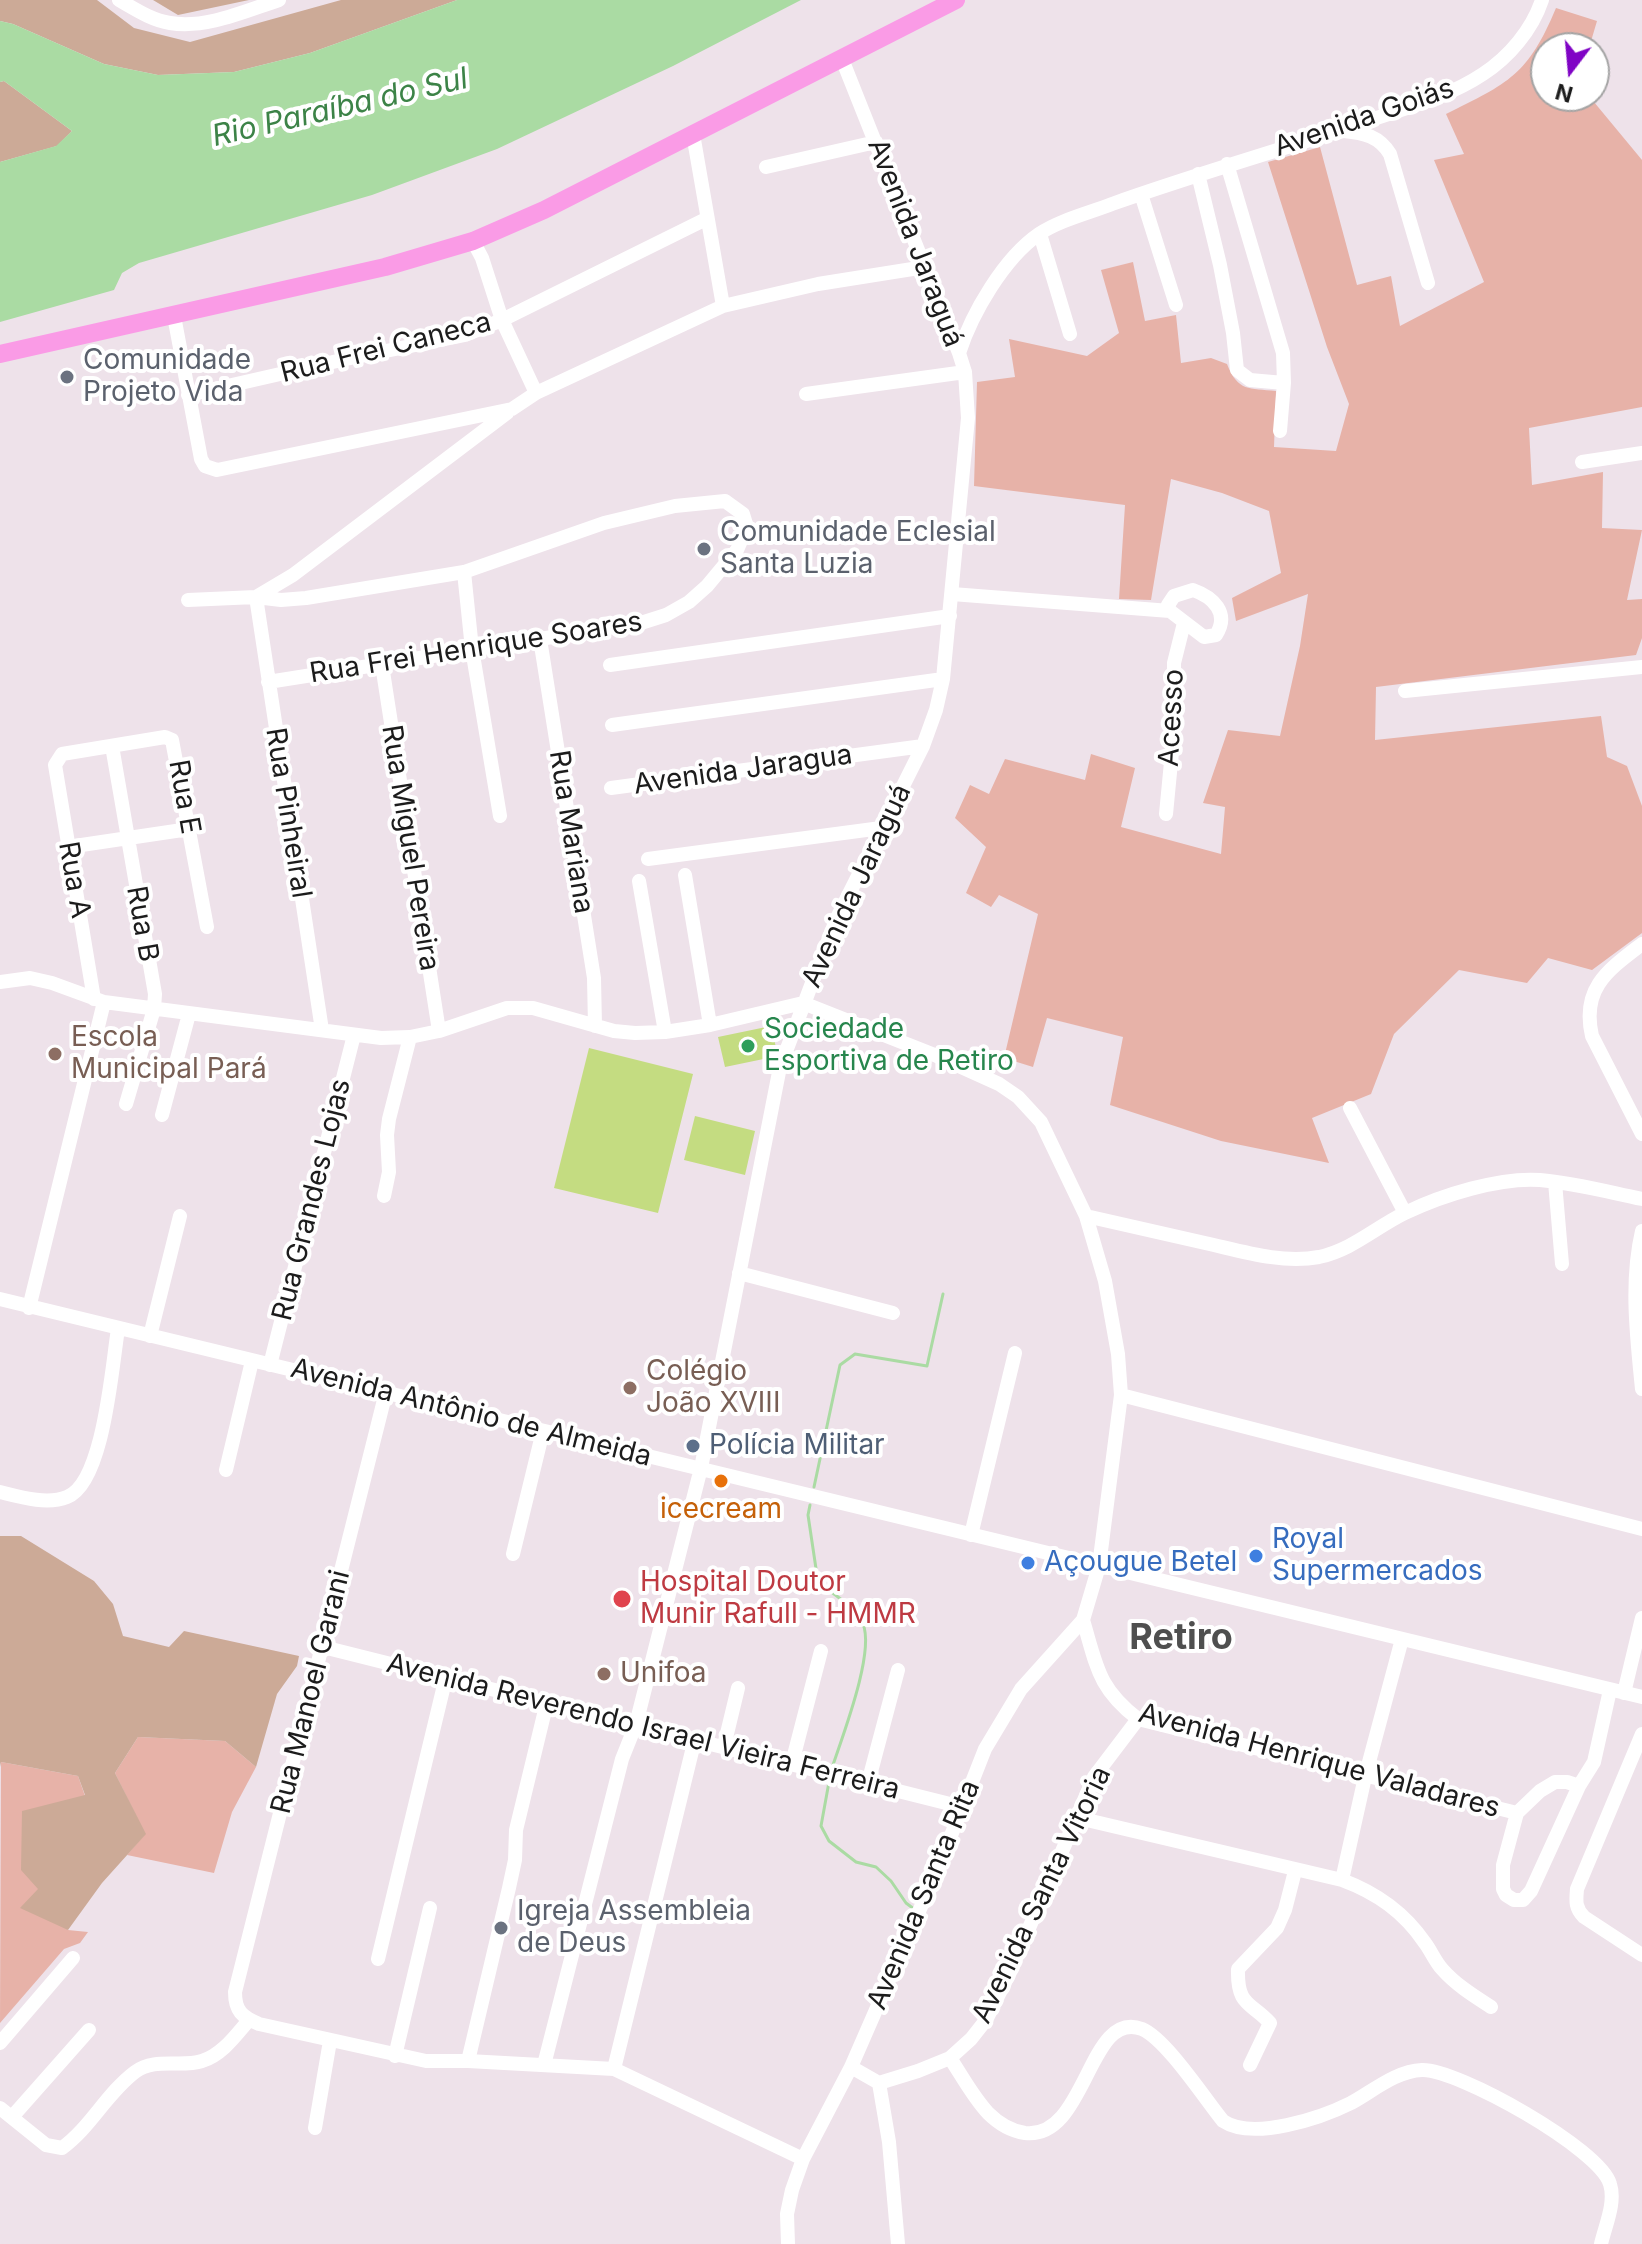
<!DOCTYPE html>
<meta charset="utf-8">
<style>
body{margin:0}
#map{position:relative;width:1642px;height:2244px;overflow:hidden;background:#eee2ea;font-family:Inter,sans-serif}
canvas{display:block}
.north{position:absolute;left:1530px;top:32px;width:80px;height:80px;box-sizing:border-box;background:#fff;border:2px solid #a4a4a4;border-radius:50%;rotate:196deg;font-size:22px;font-weight:700;line-height:32px;text-align:center;color:#1c1c1c}
.north::after{content:'';display:block;margin:auto;width:28px;height:36px;background:#8004c5;clip-path:polygon(50% 0,100% 100%,50% 72%,0 100%)}
</style>
<div id="map">
<canvas width="1642" height="2244"></canvas>
<div class="north">N</div>
</div>
<script>
const context = document.querySelector('canvas').getContext('2d');
context.lineJoin = 'round';
function paint(path, color) { context.fillStyle = color; context.fill(path, 'evenodd'); }
function trace(path, color, width, dash) { context.strokeStyle = color; context.lineWidth = width; context.lineCap = dash ? 'butt' : 'round'; context.setLineDash(dash || []); context.stroke(path); }
function drawText(font, color, halo, rows, align = 'center') {
  context.font = font + ' Inter,sans-serif'; context.lineWidth = 8; context.setLineDash([]); context.textBaseline = 'middle'; context.strokeStyle = halo; context.fillStyle = color; for (const [text, x, y, turn = 0] of rows) {
    context.save(); context.translate(x, y); context.rotate((+turn || 0) * Math.PI / 180); context.textAlign = isNaN(turn) ? turn : align; if (halo) context.strokeText(text, 0, 0); context.fillText(text, 0, 0); context.restore();
  }
}
paint(new Path2D(`
 M1556,8L1597,21L1589,48H1546V96H1589L1642,160V407L1529,428L1532,485L1603,472L1602,528L1642,530L1627,600L1642,599V638L1636,655L1376,687L1375,740L1601,716L1607,757L1627,766L1642,806V933L1592,970L1548,958L1527,983L1459,970L1394,1034L1371,1094L1312,1118L1329,1163L1221,1141L1110,1105L1123,1037L1047,1018L1033,1067L1004,1058L1038,914L999,895L991,907L966,893L986,847L955,818L970,785L989,794L1005,759L1085,780L1091,754L1135,768L1121,827L1221,854L1225,807L1203,803L1228,730L1280,736L1300,646L1308,594L1236,621L1232,598L1281,573L1269,511L1222,493L1171,479L1151,600L1119,599L1125,505L974,486L977,382L1015,377L1009,339L1087,356L1119,333L1101,270L1133,262L1145,321L1176,315L1181,363L1211,358L1227,364C1238,392 1249,388 1276,391L1274,447L1336,451L1349,404L1327,347L1268,162L1320,147L1357,285L1391,276L1400,326L1484,282L1434,160L1464,154L1446,114C1509,83 1528,75 1556,8Z
 M138,1737L225,1741L256,1767L232,1812L214,1873L127,1855L145,1834L115,1773Z
 M1,1762L78,1776L85,1796L38,1888L68,1930L88,1932L80,1943L64,1949L0,2023Z`), '#e7b2a8');
paint(new Path2D(`
 M0,0H97L134,28L190,42L341,0H457L310,53L234,72L158,75L104,64L13,24L0,21Z
 M153,0H249L178,15Z
 M4,81L72,131L57,146L0,162V82Z
 M0,1536H21L94,1581L113,1604L123,1636L169,1647L184,1631L299,1656L297,1666L277,1694L256,1767L225,1741L138,1737L115,1773L146,1834L102,1883L68,1930L20,1908L38,1889L21,1870L22,1811L85,1795L78,1776L1,1762L0,1767Z`), '#ccaa97');
paint(new Path2D(`
 M771,1026L778,1056L725,1067L718,1037Z
 M589,1048L693,1074L658,1213L554,1188Z
 M695,1116L755,1131L745,1175L684,1160Z`), '#c4dc81');
paint(new Path2D(`
 M457,0H801L673,66L497,149L372,195L139,263L122,273L114,290L0,322V162L56,146L72,131L4,81L0,82V21L13,24L104,64L158,75L234,72L310,53Z`), '#aadba3');
trace(new Path2D(`
 M814,1487L840,1365L855,1354L927,1366L943,1294
 M810,1505L808,1515L818,1582C833,1594 856,1607 863,1624C875,1653 842,1737 832,1768
 M829,1782L821,1826L829,1841L856,1862L876,1867L891,1881L906,1903L914,1909`), '#aadba3', 3);
trace(new Path2D(`
 M119,0C135,9 151,20 170,23C206,29 245,11 279,0
 M1344,131C1364,133 1379,136 1390,154L1428,283
 M693,134L723,306
 M1227,164L1283,353L1284,383L1280,431
 M766,167L876,142
 M1198,174L1220,265L1233,333L1237,370L1250,380L1284,383
 M1141,194L1176,305
 M1040,234L1070,334
 M473,241L482,258L502,320L536,393
 M174,316L201,459L205,466L217,470L512,409L536,393L723,306L818,284L925,267
 M959,353C972,313 1004,258 1039,234C1060,220 1089,213 1112,204C1196,174 1281,150 1365,122C1405,108 1447,98 1483,74C1509,57 1532,30 1542,0
 M806,394L965,372
 M188,395L346,359L465,335L502,320L706,219
 M1582,462L1642,453
 M464,572L472,649L500,816
 M1193,590C1213,597 1230,613 1216,635L1204,637L1170,611L1168,605L1174,596Z
 M952,594L1170,611
 M256,597L322,1030
 M256,597L293,575L507,413
 M188,600L256,597L281,600L306,598L464,572L604,523L675,506L725,501L743,514L747,527L737,550L707,586L689,602L666,615L644,622L540,639L268,682
 M540,639L594,978L595,1026
 M382,665L439,1031
 M610,665L950,616
 M1405,691L1642,667
 M612,725L943,679
 M112,746L155,994L154,1009L126,1104
 M611,788L923,746
 M1166,814L1174,731V663L1184,623
 M68,847L189,829
 M648,859L881,828
 M685,875L710,1025
 M639,881L665,1032
 M1642,944C1608,970 1581,988 1592,1036L1642,1134
 M0,982L30,978L52,983L104,1002L381,1038L410,1037L439,1031L507,1008H533L614,1031L635,1033L665,1032L710,1025L803,1003L937,1056L999,1084L1018,1097L1041,1122L1086,1216L1105,1281L1118,1354L1121,1395L1099,1566L1083,1620L1021,1689L985,1749L941,1861L851,2067L803,2159L792,2190L787,2214L788,2244
 M94,999L55,765L62,754L165,737L172,740L207,927
 M1350,1108L1405,1213
 M162,1115L189,1014
 M1555,1182L1562,1264
 M384,1196L389,1172L387,1135L389,1119L410,1037
 M1086,1216C1126,1225 1165,1234 1205,1243C1241,1251 1281,1264 1319,1257C1352,1250 1376,1227 1405,1213C1442,1195 1500,1177 1540,1180C1575,1183 1608,1192 1642,1199
 M1642,1231C1630,1282 1637,1338 1642,1389
 M739,1273L893,1313
 M0,1299L1642,1697
 M29,1308L104,1002
 M150,1336L180,1216
 M270,1365L354,1035
 M386,1392L235,1992C235,2011 242,2017 259,2024L426,2061H468L614,2069L803,2159
 M1121,1395L1642,1529
 M226,1470L252,1361
 M0,1492C20,1497 47,1505 67,1497C104,1483 112,1365 118,1329
 M971,1535L1015,1353
 M513,1554L543,1431
 M1083,1620C1097,1667 1098,1688 1138,1719L1517,1813
 M323,1647L962,1807
 M1624,1693L1642,1618
 M1642,1734L1577,1889C1576,1901 1575,1908 1584,1917L1642,1955
 M724,1746L738,1688
 M792,1763L821,1651
 M868,1783L898,1670
 M1579,1786L1567,1782H1555L1540,1791L1517,1813L1503,1865V1889L1506,1895L1514,1900H1523L1531,1891L1579,1786L1594,1762L1610,1690
 M1074,1817L1342,1880C1377,1893 1404,1912 1425,1943C1431,1951 1435,1961 1442,1969C1456,1985 1474,1996 1491,2007
 M1342,1880L1365,1777L1402,1639
 M378,1959L446,1677
 M0,2043L73,1958
 M395,2056L430,1908
 M950,2058C962,2076 973,2097 988,2113C998,2123 1011,2131 1025,2133C1087,2140 1088,2008 1142,2029C1166,2039 1205,2099 1223,2121C1253,2141 1321,2118 1351,2103C1373,2091 1396,2071 1422,2070C1458,2069 1600,2149 1610,2184C1616,2203 1605,2226 1601,2244
 M468,2061L509,1888L515,1860L516,1830L547,1702
 M544,2065L622,1759L636,1724L701,1468L780,1067L836,920L923,746L936,710L943,679L968,418L965,372L959,353L842,59
 M1250,2065L1270,2023C1251,2002 1237,2007 1238,1969L1277,1928L1285,1910L1295,1871
 M851,2067L879,2083L918,2071L950,2058L971,2039L986,2020L1011,1970L1094,1777L1138,1719
 M614,2069L695,1739
 M879,2083L889,2142L898,2244
 M0,2108L46,2145L62,2148C90,2128 107,2093 135,2072C155,2057 181,2068 202,2061C222,2055 236,2035 249,2020
 M12,2117L89,2030
 M315,2128L330,2041`), '#fff', 14);
trace(new Path2D(`
 M0,354L385,267L473,241L544,210L956,0`), '#fa9be6', 18);
for (const [x, y, r, color] of [
 [67,377,8,"#6b7280"],
 [704,549,8,"#6b7280"],
 [748,1046,8,"#2e9e5b"],
 [55,1054,8,"#8d6e63"],
 [630,1388,8,"#8d6e63"],
 [693,1446,8,"#5c6f8a"],
 [721,1481,8,"#e8710a"],
 [1256,1556,8,"#3f7fe0"],
 [1028,1563,8,"#3f7fe0"],
 [622,1599,10,"#e0444e"],
 [604,1674,8,"#8d6e63"],
 [501,1928,8,"#6b7280"]
]) { const dot = new Path2D(); dot.arc(x, y, r, 0, 2 * Math.PI); context.fillStyle = color; context.fill(dot); trace(dot, '#fff', 3); }
drawText('28px', '#1c1c1c', '#fff', [
 ["Avenida Goiás",1364,118,-19],
 ["Avenida Jaraguá",915,243,69],
 ["Rua Frei Caneca",386,348,-14],
 ["Rua Frei Henrique Soares",476,648,-9],
 ["Acesso",1172,718,-87],
 ["Avenida Jaragua",743,770,-8],
 ["Rua E",184,797,80],
 ["Rua Pinheiral",288,813,81],
 ["Rua Mariana",571,832,81],
 ["Rua Miguel Pereira",410,848,81],
 ["Rua A",74,880,80],
 ["Avenida Jaraguá",857,886,-65],
 ["Rua B",142,924,80],
 ["Rua Grandes Lojas",312,1200,-76],
 ["Avenida Antônio de Almeida",471,1413,14],
 ["Rua Manoel Garani",311,1692,-76],
 ["Avenida Reverendo Israel Vieira Ferreira",643,1727,14],
 ["Avenida Henrique Valadares",1319,1761,15],
 ["Avenida Santa Rita",924,1895,-67],
 ["Avenida Santa Vitoria",1042,1895,-64]
]);
drawText('28px', '#5b616d', '#fff', [
 ["Comunidade",83,361],
 ["Projeto Vida",83,393],
 ["Comunidade Eclesial",720,533],
 ["Santa Luzia",720,565],
 ["Igreja Assembleia",517,1912],
 ["de Deus",517,1944]
], 'left');
drawText('28px', '#27864d', '#fff', [
 ["Sociedade",764,1030],
 ["Esportiva de Retiro",764,1062]
], 'left');
drawText('28px', '#785e54', '#fff', [
 ["Escola",71,1038],
 ["Municipal Pará",71,1070],
 ["Colégio",646,1372],
 ["João XVIII",646,1404],
 ["Unifoa",620,1674]
], 'left');
drawText('28px', '#4e5e75', '#fff', [
 ["Polícia Militar",709,1446]
], 'left');
drawText('28px', '#c56008', '#fff', [
 ["icecream",721,1510]
]);
drawText('28px', '#366cbe', '#fff', [
 ["Royal",1272,1540],
 ["Supermercados",1272,1572],
 ["Açougue Betel",1044,1563]
], 'left');
drawText('28px', '#be3a42', '#fff', [
 ["Hospital Doutor",640,1583],
 ["Munir Rafull - HMMR",640,1615]
], 'left');
drawText('italic 30px', '#3c8347', '#fff', [
 ["Rio Paraíba do Sul",340,108,-13]
]);
drawText('bold 36px', '#4f4f4f', '#fff', [
 ["Retiro",1181,1638]
]);
</script>
